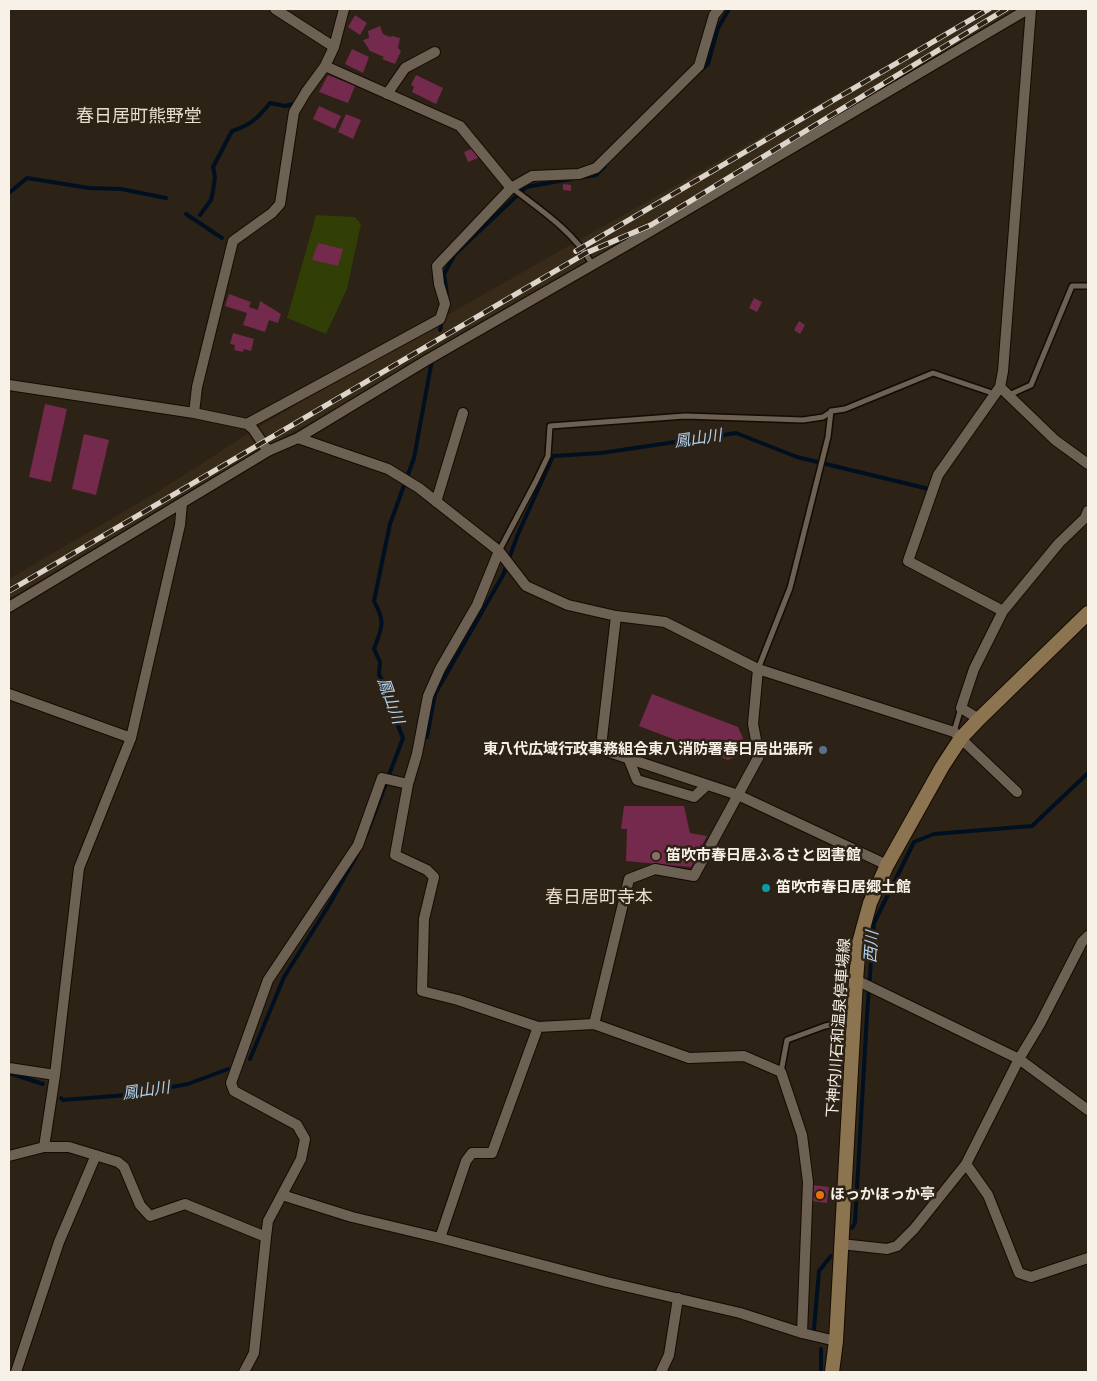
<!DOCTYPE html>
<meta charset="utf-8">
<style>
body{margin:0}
#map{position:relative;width:1097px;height:1381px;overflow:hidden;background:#2c2215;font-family:"IBM Plex Sans",sans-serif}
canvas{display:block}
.frame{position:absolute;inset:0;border:10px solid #f8f1e8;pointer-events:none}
</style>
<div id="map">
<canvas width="1097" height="1381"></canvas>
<div class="frame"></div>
</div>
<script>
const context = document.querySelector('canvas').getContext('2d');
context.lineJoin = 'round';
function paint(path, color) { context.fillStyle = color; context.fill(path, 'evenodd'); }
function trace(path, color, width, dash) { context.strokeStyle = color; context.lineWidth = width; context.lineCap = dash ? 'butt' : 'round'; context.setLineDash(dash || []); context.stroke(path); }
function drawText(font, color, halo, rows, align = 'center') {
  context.font = font + ' "IBM Plex Sans","Noto Sans JP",sans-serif'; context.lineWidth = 5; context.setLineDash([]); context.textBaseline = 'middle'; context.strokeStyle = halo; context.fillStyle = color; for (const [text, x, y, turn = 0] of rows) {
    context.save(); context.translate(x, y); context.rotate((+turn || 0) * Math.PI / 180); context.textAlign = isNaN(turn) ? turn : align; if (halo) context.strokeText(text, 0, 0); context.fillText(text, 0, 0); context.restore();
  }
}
paint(new Path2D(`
 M986,9H1017L639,238L427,360L258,451L9,599V579L164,488L252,431L440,319Z`), '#382a18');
paint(new Path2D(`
 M316,215L355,217L361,224L347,289L326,334L287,318Z`), '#313e05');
trace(new Path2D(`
 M700,71L708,64L718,28L729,9
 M583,177L596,175L605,166
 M9,193L27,178L89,188L121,189L166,198
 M186,214L222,238
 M200,215L211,200L213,191L215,177L213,167L232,131C251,125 258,118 270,103L285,106L293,104
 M447,295L444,274L455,254L526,187L571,179
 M440,330L442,321
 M427,737L435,694L503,575L518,534L553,456L601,453L736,433L797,457L933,490
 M366,836L403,738L393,713L389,690L379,675L380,662L374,649C382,627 386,623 374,601L390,524L414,458L432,360
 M250,1059L284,977L329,905L358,853
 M9,1073L43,1084
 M61,1098L63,1100L127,1095L188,1084L228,1069
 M852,1228L855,1223L867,1014L874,923L914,842L934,834L1032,826L1088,773
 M814,1329L819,1271L831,1256
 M821,1349V1372`), '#001021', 4);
paint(new Path2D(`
 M355,15L367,23L360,35L348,27Z
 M380,26L383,34L390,37L392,36L400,38L398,48L401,51L395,64L382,59L384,57L370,51L363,40L369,38L368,31Z
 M352,49L369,57L363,73L345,64Z
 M328,75L355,86L348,103L319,92Z
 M416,75L443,88L436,104L412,92L414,87L411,85Z
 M319,106L341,116L335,129L313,119Z
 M346,114L361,120L353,139L338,132Z
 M474,148L478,158L468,162L464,152Z
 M563,184L571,185V191L563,190Z
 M318,243L343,249L338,266L312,260Z
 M229,294L251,302L249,307L258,310L260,301L281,314L278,323L269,320L265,332L243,325L247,313L225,306Z
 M754,298L762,302L757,312L749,308Z
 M799,321L805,325L800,334L794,330Z
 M233,333L254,339L251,351L244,349L243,352L234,350L235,345L230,344Z
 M45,404L67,409L51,482L29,477Z
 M84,434L109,440L96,495L72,489Z
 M652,694L738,727L743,738L739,755L728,760L639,726Z
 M624,806H684L690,833L707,836L691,867L626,861L627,829H621Z
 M812,1185L829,1187L827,1203L811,1201Z`), '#732a4c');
const service = new Path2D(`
 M512,188C541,210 574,232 592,264
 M1009,395L1031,385L1072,286H1088
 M499,551L536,481L548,456L550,426L685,416L803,420L823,417L832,411L845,409L933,373L995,394
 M758,669L790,588L828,437L831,411
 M954,732L961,708
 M781,1072L787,1040L825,1026L851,1021`);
const minor = new Path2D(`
 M275,9L334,47
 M325,66L460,126L511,188
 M387,94L405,68L435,52
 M9,385L194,413L247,424L253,429L268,451
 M1000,387L1055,440L1088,464
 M194,413L197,387L233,241L272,213L280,204L294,112L306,92L325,66L334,47L344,9
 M247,424L440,319L445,304L439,284L437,266L511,188L532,176L579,174L596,168L699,66L714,15L719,9
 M298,438L427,360L639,238L1028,9
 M436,502L463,413
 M499,551L477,605L440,669L428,696L417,754L408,784L395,855L427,870L434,877L424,919L422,991L458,1000L538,1027L594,1024L689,1058L744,1056L781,1072L802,1135L808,1182L802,1333
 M9,607L268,451L298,438L388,469L419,488L499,551L526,586L568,605L616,616L665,622L758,669
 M1003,611L908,561L938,475L1000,387L1003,371L1031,9
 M616,616L602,738L603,750L738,795L887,865
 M9,694L131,738
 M979,719L961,708L974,669L1003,611L1059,543L1085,518L1088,511
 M629,760L637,780L694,797L707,785
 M856,980L1019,1059L1088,1110
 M594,1024L629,879L655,869L694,876L759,756L753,724L758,669L954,732L1017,792
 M9,1068L55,1075L44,1147H69L118,1162L124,1167L140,1205L150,1216L185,1204L266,1237L268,1221L301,1159L305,1139L297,1125L234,1091L231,1083L268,980L358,845L382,778L408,784
 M55,1075L79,868L131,738L180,525L182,503
 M9,1156L44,1147
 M966,1164L988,1195L1019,1273L1031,1277L1088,1258
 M282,1195L352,1217L440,1238L607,1282L740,1313L802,1333L836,1341
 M440,1238L466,1161L472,1153H492L538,1027
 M841,1244L887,1249L897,1246L914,1229L966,1164L1019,1059L1040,1024L1082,942L1088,936
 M16,1372L59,1242L96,1155
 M244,1372L254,1353L266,1237
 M661,1372L669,1355L678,1298`);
const secondary = new Path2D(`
 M832,1372L836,1341L856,980L859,943L870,903L887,865L942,767L961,738L979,719L1088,613`);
trace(service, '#140b02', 8);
trace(minor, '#140b02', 12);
trace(secondary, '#140b02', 16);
trace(service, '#6d6153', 5);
trace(minor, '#6d6153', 10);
trace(secondary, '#8d7450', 14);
const rail = new Path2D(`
 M576,251L989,9
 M9,591L586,253L651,225L1006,9`);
trace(rail, '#dcd5cb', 5.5);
trace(rail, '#2c2215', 4, [11]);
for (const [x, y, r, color] of [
 [823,750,5,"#5c6f8a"],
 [656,856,5,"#8d6e63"],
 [766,888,5,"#0f9aa8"],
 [820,1195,5,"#e8710a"]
]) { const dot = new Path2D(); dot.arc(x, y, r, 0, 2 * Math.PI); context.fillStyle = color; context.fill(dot); trace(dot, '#2c2215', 2); }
drawText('bold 15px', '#f8f1e8', '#2c2215', [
 ["東八代広域行政事務組合東八消防署春日居出張所",813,750,"right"],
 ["笛吹市春日居ふるさと図書館",666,856],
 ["笛吹市春日居郷土館",776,888],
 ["ほっかほっか亭",830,1195]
], 'left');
drawText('15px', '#f8f1e8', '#2c2215', [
 ["下神内川石和温泉停車場線",839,1028,-86]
]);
drawText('italic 16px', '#b0d1f0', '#2c2215', [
 ["鳳山川",698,439,-8],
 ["鳳山川",390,701,70],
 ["西川",872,947,-86],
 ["鳳山川",146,1091,-8]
]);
drawText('18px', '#ebddcd', '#2c2215', [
 ["春日居町熊野堂",139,117],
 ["春日居町寺本",599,898]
]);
</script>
